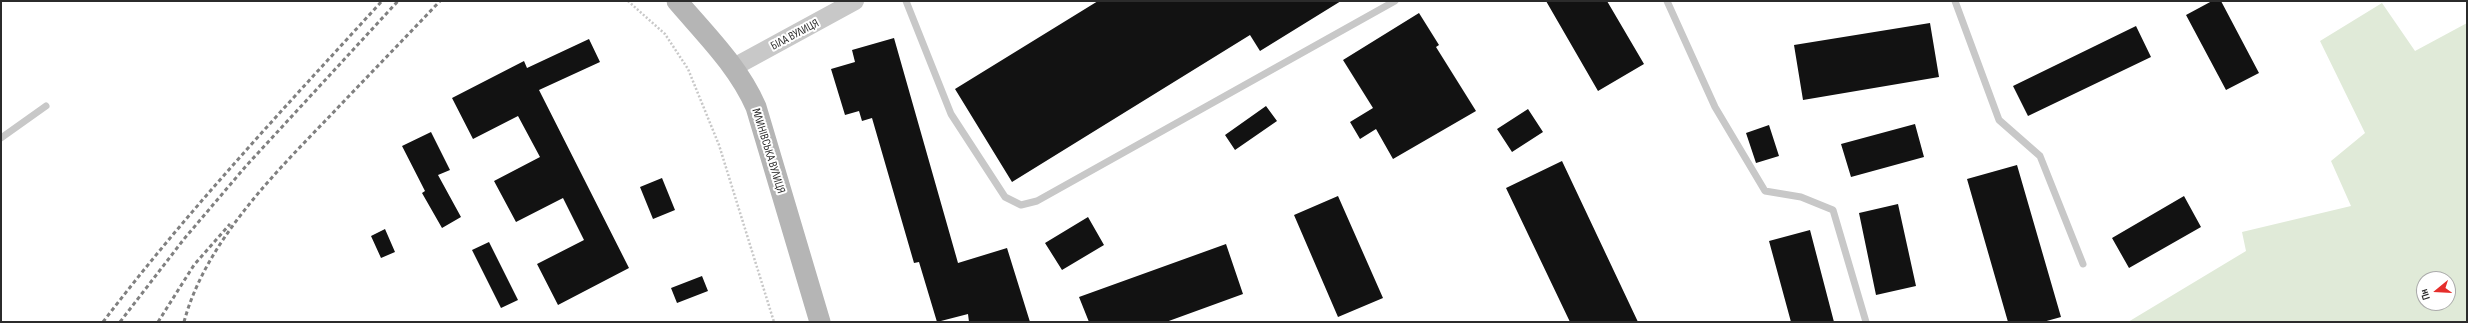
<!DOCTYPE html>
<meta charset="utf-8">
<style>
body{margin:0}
#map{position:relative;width:2468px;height:323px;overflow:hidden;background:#fff;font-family:"Sofia Sans Condensed",sans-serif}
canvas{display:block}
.frame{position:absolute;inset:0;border:2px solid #2b2b2b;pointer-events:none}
.north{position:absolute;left:2416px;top:271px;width:40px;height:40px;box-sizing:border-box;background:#fff;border:1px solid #aaa;border-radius:50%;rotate:252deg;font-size:11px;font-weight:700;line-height:16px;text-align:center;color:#2b2b2b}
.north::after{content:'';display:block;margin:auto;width:14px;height:18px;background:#e52e2b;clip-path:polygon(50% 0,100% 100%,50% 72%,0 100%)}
</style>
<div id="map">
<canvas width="2468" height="323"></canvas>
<div class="frame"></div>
<div class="north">Пн</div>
</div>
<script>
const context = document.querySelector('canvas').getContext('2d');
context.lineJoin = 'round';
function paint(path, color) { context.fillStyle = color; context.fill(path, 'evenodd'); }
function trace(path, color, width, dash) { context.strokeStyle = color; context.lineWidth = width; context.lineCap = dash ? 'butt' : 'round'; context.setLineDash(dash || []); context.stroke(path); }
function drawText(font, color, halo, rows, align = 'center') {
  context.font = font + ' "Sofia Sans Condensed",sans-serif'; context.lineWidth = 4; context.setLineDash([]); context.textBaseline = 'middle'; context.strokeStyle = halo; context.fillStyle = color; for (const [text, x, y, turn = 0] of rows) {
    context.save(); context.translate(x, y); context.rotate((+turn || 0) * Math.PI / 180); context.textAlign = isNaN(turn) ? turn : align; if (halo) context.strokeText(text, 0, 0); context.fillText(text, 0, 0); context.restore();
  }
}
paint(new Path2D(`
 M2382,3L2415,51L2467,23V322H2128L2246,251L2242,232L2351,206L2331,161L2365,133L2320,41ZM2424,279H2448V303H2424Z`), '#e0ead8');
paint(new Path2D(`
 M1098,1H1341L1260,51L1250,35L1012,182L955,89Z
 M1546,1H1607L1644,64L1598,91Z
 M2212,1H2221L2259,73L2226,90L2186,15Z
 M1419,13L1439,45L1436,47L1476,111L1393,159L1376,129L1360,139L1350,122L1373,108L1343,60Z
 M1930,23L1939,77L1803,100L1794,45Z
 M2136,26L2151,57L2028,116L2013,86Z
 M894,38L958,263L1007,248L1030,322H969L968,314L937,322L919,262L914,263L872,118L862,121L859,111L845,115L831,69L855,62L852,50Z
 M589,39L600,62L539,90L629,268L558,305L537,264L584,240L563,198L516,222L494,181L540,157L518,116L473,139L452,98L524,61L527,68Z
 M1266,106L1277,121L1235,150L1225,135Z
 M1528,109L1543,132L1512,152L1497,129Z
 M1915,124L1924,157L1851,177L1841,144Z
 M1769,125L1779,156L1756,163L1746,133Z
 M431,132L450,170L438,175L461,217L442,228L422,193L425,191L402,146Z
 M1562,161L1638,322H1570L1506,188Z
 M2017,165L2061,317L2043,322H2008L1967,179Z
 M662,178L675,210L653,219L640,187Z
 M1338,196L1383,298L1338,317L1294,215Z
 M2184,196L2201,227L2129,268L2112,238Z
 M1898,204L1916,286L1876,295L1859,213Z
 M1088,217L1104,245L1062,270L1045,243Z
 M385,229L395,252L381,258L371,236Z
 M1810,230L1834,322H1791L1769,241Z
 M489,242L518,300L501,308L472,250Z
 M1226,244L1243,294L1166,322H1089L1079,297Z
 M702,276L708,291L677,303L671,288Z`), '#121212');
trace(new Path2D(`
 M628,1L665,34L688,69L719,145L774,322`), '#c8c8c8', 2.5, [2, 2]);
trace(new Path2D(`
 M906,1L951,114L1005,197L1021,205L1037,201L1395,1
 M1667,1L1715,107L1765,191L1801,197L1833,210L1866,322
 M1955,1L1999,120L2040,156L2083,264
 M1,138L46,106`), '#c8c8c8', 7);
trace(new Path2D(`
 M734,67L855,1`), '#c8c8c8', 18);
trace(new Path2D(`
 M677,1C706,35 738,66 756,107L820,322`), '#b5b5b5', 21);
trace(new Path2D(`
 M103,322C189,209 286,106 382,1
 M120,322L184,239L246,166L398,1
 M158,322L194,265L230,224
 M184,322C205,243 273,175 328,118C365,79 403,40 440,1`), '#808080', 3, [4, 3]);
drawText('12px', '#2b2b2b', '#fff', [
 ["БІЛА ВУЛИЦЯ",795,35,-28],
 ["МЛИНІВСЬКА ВУЛИЦЯ",768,151,73]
]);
</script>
